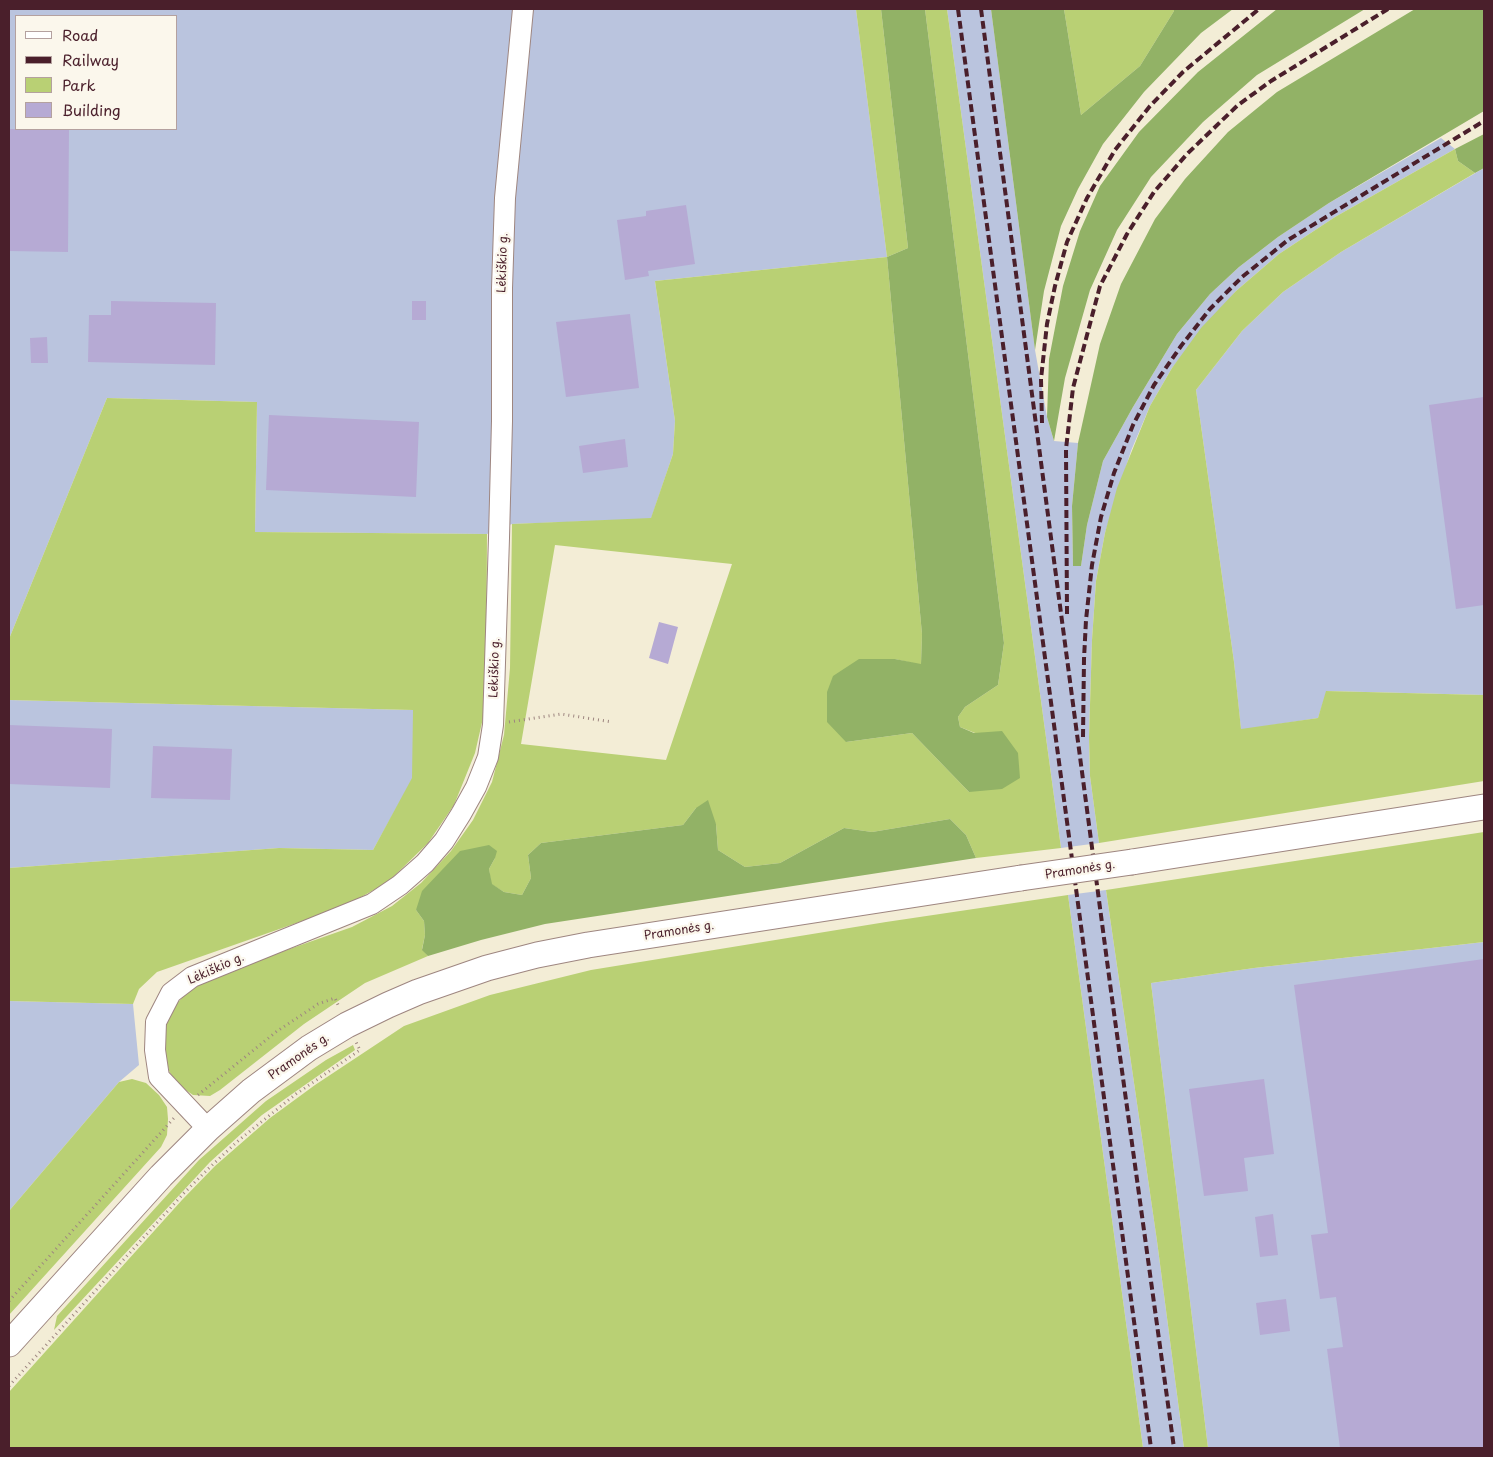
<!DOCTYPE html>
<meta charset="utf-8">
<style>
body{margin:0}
#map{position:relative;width:1493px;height:1457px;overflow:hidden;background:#f3edd6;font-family:"Playpen Sans",sans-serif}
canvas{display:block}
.frame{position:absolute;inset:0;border:10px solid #4a1f2b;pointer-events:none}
.legend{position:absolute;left:15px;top:15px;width:162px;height:115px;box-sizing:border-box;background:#fbf7ec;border:1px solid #b4a19f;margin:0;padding:6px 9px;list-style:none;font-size:15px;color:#4a1f2b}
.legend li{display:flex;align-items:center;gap:10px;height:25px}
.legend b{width:25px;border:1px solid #b4a19f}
</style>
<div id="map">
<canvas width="1493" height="1457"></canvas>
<div class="frame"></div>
<ul class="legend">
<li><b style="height:6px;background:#fff"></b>Road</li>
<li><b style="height:6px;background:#4a1f2b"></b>Railway</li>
<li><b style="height:14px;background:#b9d074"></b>Park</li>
<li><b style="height:14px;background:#b6aad4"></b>Building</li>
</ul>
</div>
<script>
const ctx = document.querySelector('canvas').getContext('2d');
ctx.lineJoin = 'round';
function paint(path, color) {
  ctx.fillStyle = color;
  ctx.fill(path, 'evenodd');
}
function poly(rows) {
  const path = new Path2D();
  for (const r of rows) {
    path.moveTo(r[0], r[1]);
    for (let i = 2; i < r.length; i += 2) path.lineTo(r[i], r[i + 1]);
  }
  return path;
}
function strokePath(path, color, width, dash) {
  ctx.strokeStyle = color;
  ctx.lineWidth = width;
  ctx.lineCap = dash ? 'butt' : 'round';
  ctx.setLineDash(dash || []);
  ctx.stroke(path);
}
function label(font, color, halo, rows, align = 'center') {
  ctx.font = font + ' "Playpen Sans",sans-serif';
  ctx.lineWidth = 4.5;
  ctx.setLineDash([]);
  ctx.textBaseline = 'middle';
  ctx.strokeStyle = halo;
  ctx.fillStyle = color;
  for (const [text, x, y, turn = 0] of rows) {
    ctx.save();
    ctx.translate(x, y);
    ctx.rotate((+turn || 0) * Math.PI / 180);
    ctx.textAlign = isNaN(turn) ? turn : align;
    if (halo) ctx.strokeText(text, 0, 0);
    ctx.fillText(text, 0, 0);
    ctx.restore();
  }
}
const industrial = poly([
 [9,9,856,9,887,257,655,281,675,421,673,454,651,519,512,524,487,534,255,532,257,402,107,398,9,639],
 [16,16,176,16,176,129,16,129],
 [947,9,991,9,1035,350,1047,417,1054,441,1078,443,1072,506,1073,566,1081,566,1087,525,1103,461,1133,407,1177,334,1210,294,1239,267,1278,237,1329,203,1441,138,1455,149,1335,217,1279,254,1236,291,1172,368,1150,406,1131,451,1105,533,1096,581,1092,640,1089,737,1090,776,1099,843,1061,848],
 [1484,168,1484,695,1327,691,1318,718,1241,730,1234,662,1196,390,1242,331,1283,292,1341,252],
 [9,700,413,710,413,778,373,850,279,848,9,868],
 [1106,890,1157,1241,1184,1448,1143,1448,1068,895],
 [1484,942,1484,1448,1208,1448,1151,983,1254,968],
 [9,1001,133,1004,139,1065,119,1082,9,1211]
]);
const green = poly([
 [856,9,881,9,908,248,887,257,922,634,921,665,895,659,846,742,912,733,969,792,975,733,960,727,958,717,965,707,998,685,1004,643,925,9,947,9,1061,848,976,858,966,835,950,819,872,832,844,828,780,863,745,867,718,850,716,824,696,808,683,825,541,843,528,855,531,878,522,895,504,892,491,884,489,869,495,858,416,910,424,921,425,935,422,949,428,956,365,983,304,1024,220,1090,210,1096,193,1095,177,1084,169,1071,164,1050,165,1027,174,1007,187,992,203,981,244,965,352,927,392,906,421,883,451,851,473,820,492,782,504,735,510,668,512,524,651,518,673,454,675,421,655,281,887,257],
 [555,545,732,564,666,760,521,744],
 [1064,9,1174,9,1174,11,1140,66,1081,115],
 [1455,149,1458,161,1475,173,1341,252,1283,292,1242,331,1196,390,1234,662,1241,729,1318,718,1326,691,1484,695,1484,781,1099,843,1090,776,1089,737,1092,640,1096,581,1105,533,1117,488,1150,406,1172,368,1201,328,1236,291,1279,254,1335,217],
 [107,398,257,402,255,532,487,534,486,705,475,753,454,805,428,843,388,882,345,906,157,972,139,989,133,1004,9,1001,9,868,279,848,373,850,412,778,413,710,9,700,9,639],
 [1484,832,1484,942,1254,968,1151,983,1208,1448,1184,1448,1157,1241,1106,890],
 [1068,895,1143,1448,9,1448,9,1392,182,1200,215,1166,270,1118,315,1085,404,1026,490,995,591,970,886,922],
 [353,1045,355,1050,262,1115,210,1162,54,1330,57,1316,199,1160,266,1101,326,1060],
 [132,1079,146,1083,159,1095,167,1107,168,1119,167,1135,161,1147,9,1315,9,1211,119,1082]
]);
const forest = poly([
 [881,9,925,9,1004,643,998,685,965,707,958,717,960,727,974,733,1002,731,1018,753,1020,778,1002,789,969,792,912,733,846,742,827,722,827,692,833,676,859,659,895,659,921,664,922,634,887,257,908,248],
 [991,9,1064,9,1081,115,1140,66,1174,11,1174,9,1233,9,1201,33,1144,92,1103,144,1078,189,1061,226,1044,291,1035,350],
 [1277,9,1365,9,1257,75,1203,122,1151,177,1117,230,1090,290,1065,378,1054,441,1047,417,1049,359,1063,286,1080,231,1100,186,1139,132,1198,72],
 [1415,9,1484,9,1484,111,1329,203,1278,237,1239,267,1210,294,1177,334,1133,407,1103,461,1087,525,1081,566,1073,566,1072,506,1078,443,1100,344,1121,284,1155,219,1185,179,1228,132,1277,92],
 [1484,134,1484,168,1475,173,1458,161,1455,149],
 [708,800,716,824,718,850,745,867,780,863,844,828,872,832,950,819,966,835,976,858,545,924,481,940,428,956,422,950,425,935,424,921,416,910,422,891,460,851,489,845,497,851,495,858,489,869,492,884,504,892,522,895,531,878,528,855,541,843,683,825,696,808]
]);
const building = poly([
 [9,129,69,129,68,252,9,251],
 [686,205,695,264,648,271,649,276,625,280,617,220,646,216,646,211],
 [111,301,216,303,215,365,88,362,89,315,111,315],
 [412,301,426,301,426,320,412,320],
 [630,314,639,388,566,397,556,322],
 [47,337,48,363,31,363,30,338],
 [1484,397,1484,605,1456,609,1429,405],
 [269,415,419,422,416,497,266,490],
 [625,439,628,467,583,473,579,446],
 [659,622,678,627,668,664,649,658],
 [9,725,112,729,110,788,9,784],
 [153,746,232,749,230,800,151,798],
 [1484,959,1484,1448,1340,1448,1327,1349,1343,1347,1336,1297,1320,1299,1311,1235,1328,1233,1294,985],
 [1264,1079,1274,1154,1244,1158,1248,1191,1204,1196,1189,1089],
 [1273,1214,1278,1255,1260,1257,1255,1217],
 [1286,1299,1290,1331,1260,1335,1256,1303]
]);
const path = poly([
 [509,722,561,714,612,722],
 [198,1095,276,1032,318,1004,335,998,339,1007],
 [9,1301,174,1118],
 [9,1386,184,1193,209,1168,239,1140,296,1094,360,1050,356,1042]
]);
const minor = poly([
 [208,1129,159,1077,155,1050,156,1022,171,993,192,977,372,904,400,885,425,863,444,841,461,814,476,787,488,757,493,725,499,538,502,421,502,288,505,198,523,9]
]);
const major = poly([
 [1132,862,1484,807],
 [9,1344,161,1176,208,1129,251,1091,309,1048,347,1025,388,1005,418,992,487,968,537,955,588,945,1021,878]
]);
const rail = poly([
 [958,9,1151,1448],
 [981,9,1111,991,1174,1448],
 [1042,423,1041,379,1047,324,1055,286,1067,242,1087,198,1115,150,1150,106,1183,72,1259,9],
 [1067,614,1066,449,1073,388,1100,286,1127,234,1154,192,1187,154,1238,105,1271,81,1388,9],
 [1083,737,1084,659,1086,620,1092,565,1101,517,1114,473,1133,425,1154,385,1181,346,1210,309,1242,277,1288,240,1484,121]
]);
const majorBridge = poly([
 [1021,878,1132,862]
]);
const streetNames = [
 ["Lėkiškio g.",503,263,-88],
 ["Lėkiškio g.",495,668,-88],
 ["Pramonės g.",1080,870,-9],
 ["Pramonės g.",679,931,-9],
 ["Lėkiškio g.",216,969,-24],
 ["Pramonės g.",299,1057,-35]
];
paint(industrial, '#bac4de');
paint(green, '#b9d074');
paint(forest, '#92b266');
paint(building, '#b6aad4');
strokePath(minor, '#9e8680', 22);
strokePath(major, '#9e8680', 27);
strokePath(path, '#9e8680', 3, [1, 4]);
strokePath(minor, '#fff', 20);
strokePath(major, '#fff', 25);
strokePath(rail, '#4a1f2b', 4, [8, 4]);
strokePath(majorBridge, '#9e8680', 27, []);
strokePath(majorBridge, '#fff', 25);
label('12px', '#4a1f2b', '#fbf7ec', streetNames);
</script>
